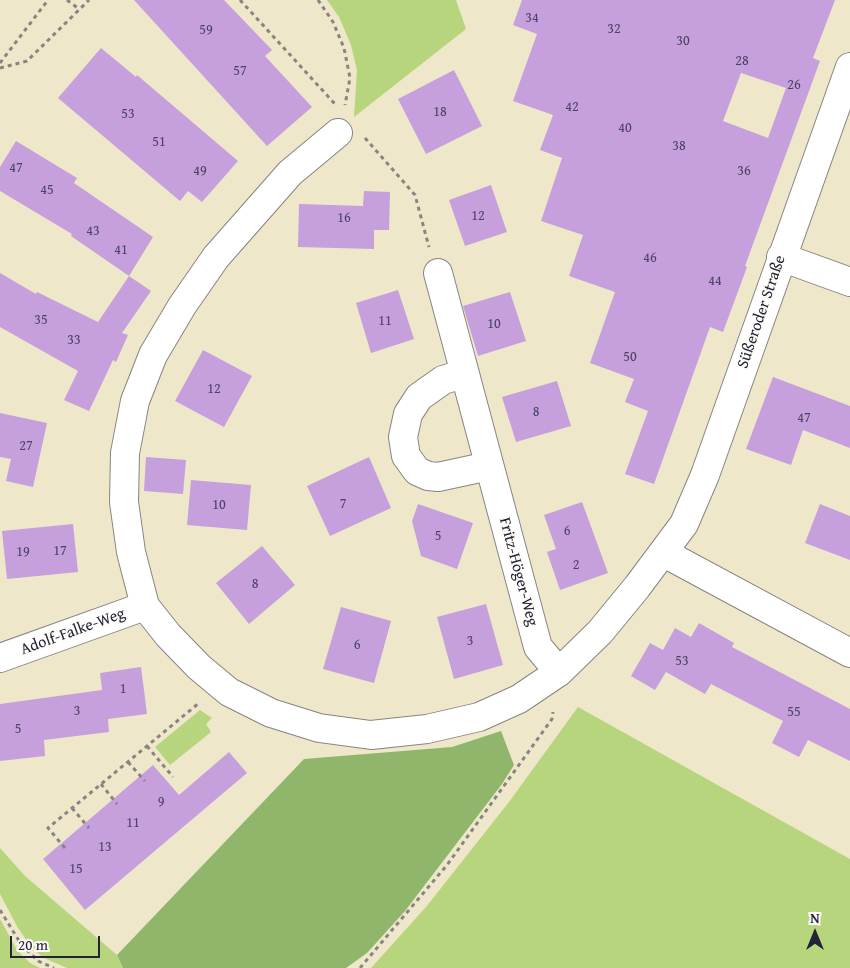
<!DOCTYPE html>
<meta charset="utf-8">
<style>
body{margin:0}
#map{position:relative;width:850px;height:968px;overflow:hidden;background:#eee7ca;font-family:"Gentium Book Plus",serif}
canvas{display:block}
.north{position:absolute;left:790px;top:908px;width:50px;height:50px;-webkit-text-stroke:4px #fdfcf7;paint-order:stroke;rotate:0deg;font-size:14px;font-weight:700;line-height:20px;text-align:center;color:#22223b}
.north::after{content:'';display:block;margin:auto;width:18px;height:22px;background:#22223b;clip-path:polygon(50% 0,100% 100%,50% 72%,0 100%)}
.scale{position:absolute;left:10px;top:936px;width:90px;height:22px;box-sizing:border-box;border:2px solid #22223b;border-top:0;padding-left:6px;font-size:15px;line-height:18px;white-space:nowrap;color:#22223b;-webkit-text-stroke:4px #fdfcf7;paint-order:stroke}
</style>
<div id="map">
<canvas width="850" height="968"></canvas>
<div class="north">N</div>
<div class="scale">20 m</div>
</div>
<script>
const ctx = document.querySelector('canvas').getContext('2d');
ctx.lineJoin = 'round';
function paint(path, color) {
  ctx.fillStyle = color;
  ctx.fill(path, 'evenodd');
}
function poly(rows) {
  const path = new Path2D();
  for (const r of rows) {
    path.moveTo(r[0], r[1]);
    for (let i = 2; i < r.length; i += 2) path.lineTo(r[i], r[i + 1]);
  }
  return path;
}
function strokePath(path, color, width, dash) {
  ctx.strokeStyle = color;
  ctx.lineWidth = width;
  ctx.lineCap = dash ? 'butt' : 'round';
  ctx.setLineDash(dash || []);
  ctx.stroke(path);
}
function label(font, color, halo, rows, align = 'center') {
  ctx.font = font + ' "Gentium Book Plus",serif';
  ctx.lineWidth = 4;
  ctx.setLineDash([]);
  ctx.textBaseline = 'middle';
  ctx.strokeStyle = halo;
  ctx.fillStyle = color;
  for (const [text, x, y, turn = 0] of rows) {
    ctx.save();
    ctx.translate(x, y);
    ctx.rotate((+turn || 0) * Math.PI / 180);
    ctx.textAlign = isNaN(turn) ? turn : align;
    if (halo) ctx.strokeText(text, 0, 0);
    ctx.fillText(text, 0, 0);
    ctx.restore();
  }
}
const green = poly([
 [327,0,456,0,466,29,354,117,357,70,351,45,339,17],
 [578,707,850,859,850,968,371,968,426,907,509,802],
 [200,710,212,718,206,724,211,732,170,765,155,747],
 [0,848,25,876,117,955,123,968,67,968,44,958,32,948,18,928,0,894],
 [0,919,17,950,30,963,40,968,0,968]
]);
const forest = poly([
 [501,731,514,765,502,784,405,911,367,953,346,968,123,968,117,955,304,759,452,747]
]);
const building = poly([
 [134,0,224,0,272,50,265,56,312,107,267,146],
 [522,0,835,0,813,58,820,61,745,266,747,267,723,332,710,327,654,484,625,474,648,411,625,402,634,379,590,363,615,292,569,276,583,235,541,221,562,158,540,150,553,115,513,101,537,34,513,25],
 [741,73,786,88,768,138,723,121],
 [101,48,136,77,137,75,238,161,202,202,188,191,180,201,58,98],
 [454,70,482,126,426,154,398,99],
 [16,141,77,178,74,183,153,237,129,276,71,236,72,234,0,191,0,167],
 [491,185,507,232,465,246,449,200],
 [364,191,390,192,389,230,374,230,374,249,298,247,299,204,363,206],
 [0,273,36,294,37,292,98,322,129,276,151,291,122,333,128,335,116,362,113,360,89,411,64,400,78,371,0,327],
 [398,290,414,339,371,353,356,303],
 [510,292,526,341,478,356,463,306],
 [203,350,252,376,224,427,175,401],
 [773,377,850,406,850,448,803,430,791,465,746,449],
 [557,381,571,426,516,442,502,397],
 [0,413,47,423,33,487,6,481,11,459,0,457],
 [146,457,186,460,183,494,144,491],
 [369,457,391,508,330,536,307,486],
 [191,480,251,485,247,530,187,525],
 [582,502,608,573,560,590,547,552,556,549,544,515],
 [418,504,473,523,457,569,421,556,412,521],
 [820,504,850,516,850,560,805,543],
 [73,524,78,572,7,579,2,531],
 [262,546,295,585,249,624,216,583],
 [486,604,503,665,454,679,437,617],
 [341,607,391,621,374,683,323,669],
 [699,623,734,643,732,647,850,709,850,761,808,740,799,757,772,743,783,721,711,684,705,694,666,672,655,690,631,676,650,643,663,650,675,628,691,637],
 [141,667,147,714,108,719,109,732,44,740,45,756,0,761,0,704,102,690,100,673],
 [229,752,247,773,85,910,43,859,153,765,179,795]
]);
const path = poly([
 [67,0,79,9],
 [240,0,335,104],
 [318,0,333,22,344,48,350,78,345,105],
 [0,63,48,0],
 [0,68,27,61,89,0],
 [365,138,415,195,429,247],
 [147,746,173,777],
 [128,762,145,781],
 [101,784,117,804],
 [72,808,89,828],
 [65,848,48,828,199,703],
 [0,910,21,944,38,961,54,968],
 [360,968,447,865,552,719,553,712]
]);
const minor = poly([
 [338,133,290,173,216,257,182,306,153,355,135,401,125,453,124,502,131,552,145,606,168,635,199,667,229,692,271,713,319,728,371,735,427,729,479,717,519,699,559,672,600,632,637,587,684,524,705,475,850,67],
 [781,257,850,282],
 [438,273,538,647,559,672],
 [463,374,443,380,419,397,408,414,403,437,406,456,417,471,428,476,438,477,489,466],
 [664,553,850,653],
 [0,658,145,606]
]);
const numberNames = [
 ["34",532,18],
 ["32",614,29],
 ["59",206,30],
 ["30",683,41],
 ["28",742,61],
 ["57",240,71],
 ["26",794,85],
 ["42",572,107],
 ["18",440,112],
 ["53",128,114],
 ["40",625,128],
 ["51",159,142],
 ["38",679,146],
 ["47",16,168],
 ["49",200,171],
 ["36",744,171],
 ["45",47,190],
 ["12",478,216],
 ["16",344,218],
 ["43",93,231],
 ["41",121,250],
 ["46",650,258],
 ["44",715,281],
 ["35",41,320],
 ["11",385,321],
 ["10",494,324],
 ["33",74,340],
 ["50",630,357],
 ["12",214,389],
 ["8",536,412],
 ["47",804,418],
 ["27",26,446],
 ["7",343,504],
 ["10",219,505],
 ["6",567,531],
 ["5",438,536],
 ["17",60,551],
 ["19",23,552],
 ["2",576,565],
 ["8",255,584],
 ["3",470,641],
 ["6",357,645],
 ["53",682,661],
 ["1",123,689],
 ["3",77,711],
 ["55",794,712],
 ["5",18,729],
 ["9",161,802],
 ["11",133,823],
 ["13",105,847],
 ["15",76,869]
];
const streetNames = [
 ["Süßeroder Straße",762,312,-71],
 ["Fritz-Höger-Weg",518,572,75],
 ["Adolf-Falke-Weg",73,632,-20]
];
paint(green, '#b6d57c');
paint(forest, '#90b66c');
paint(building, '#c5a0dc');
strokePath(minor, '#888482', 30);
strokePath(path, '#888482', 3, [4, 4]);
strokePath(minor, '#fff', 28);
label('14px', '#4b4263', null, numberNames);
label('16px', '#22223b', '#fdfcf7', streetNames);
</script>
